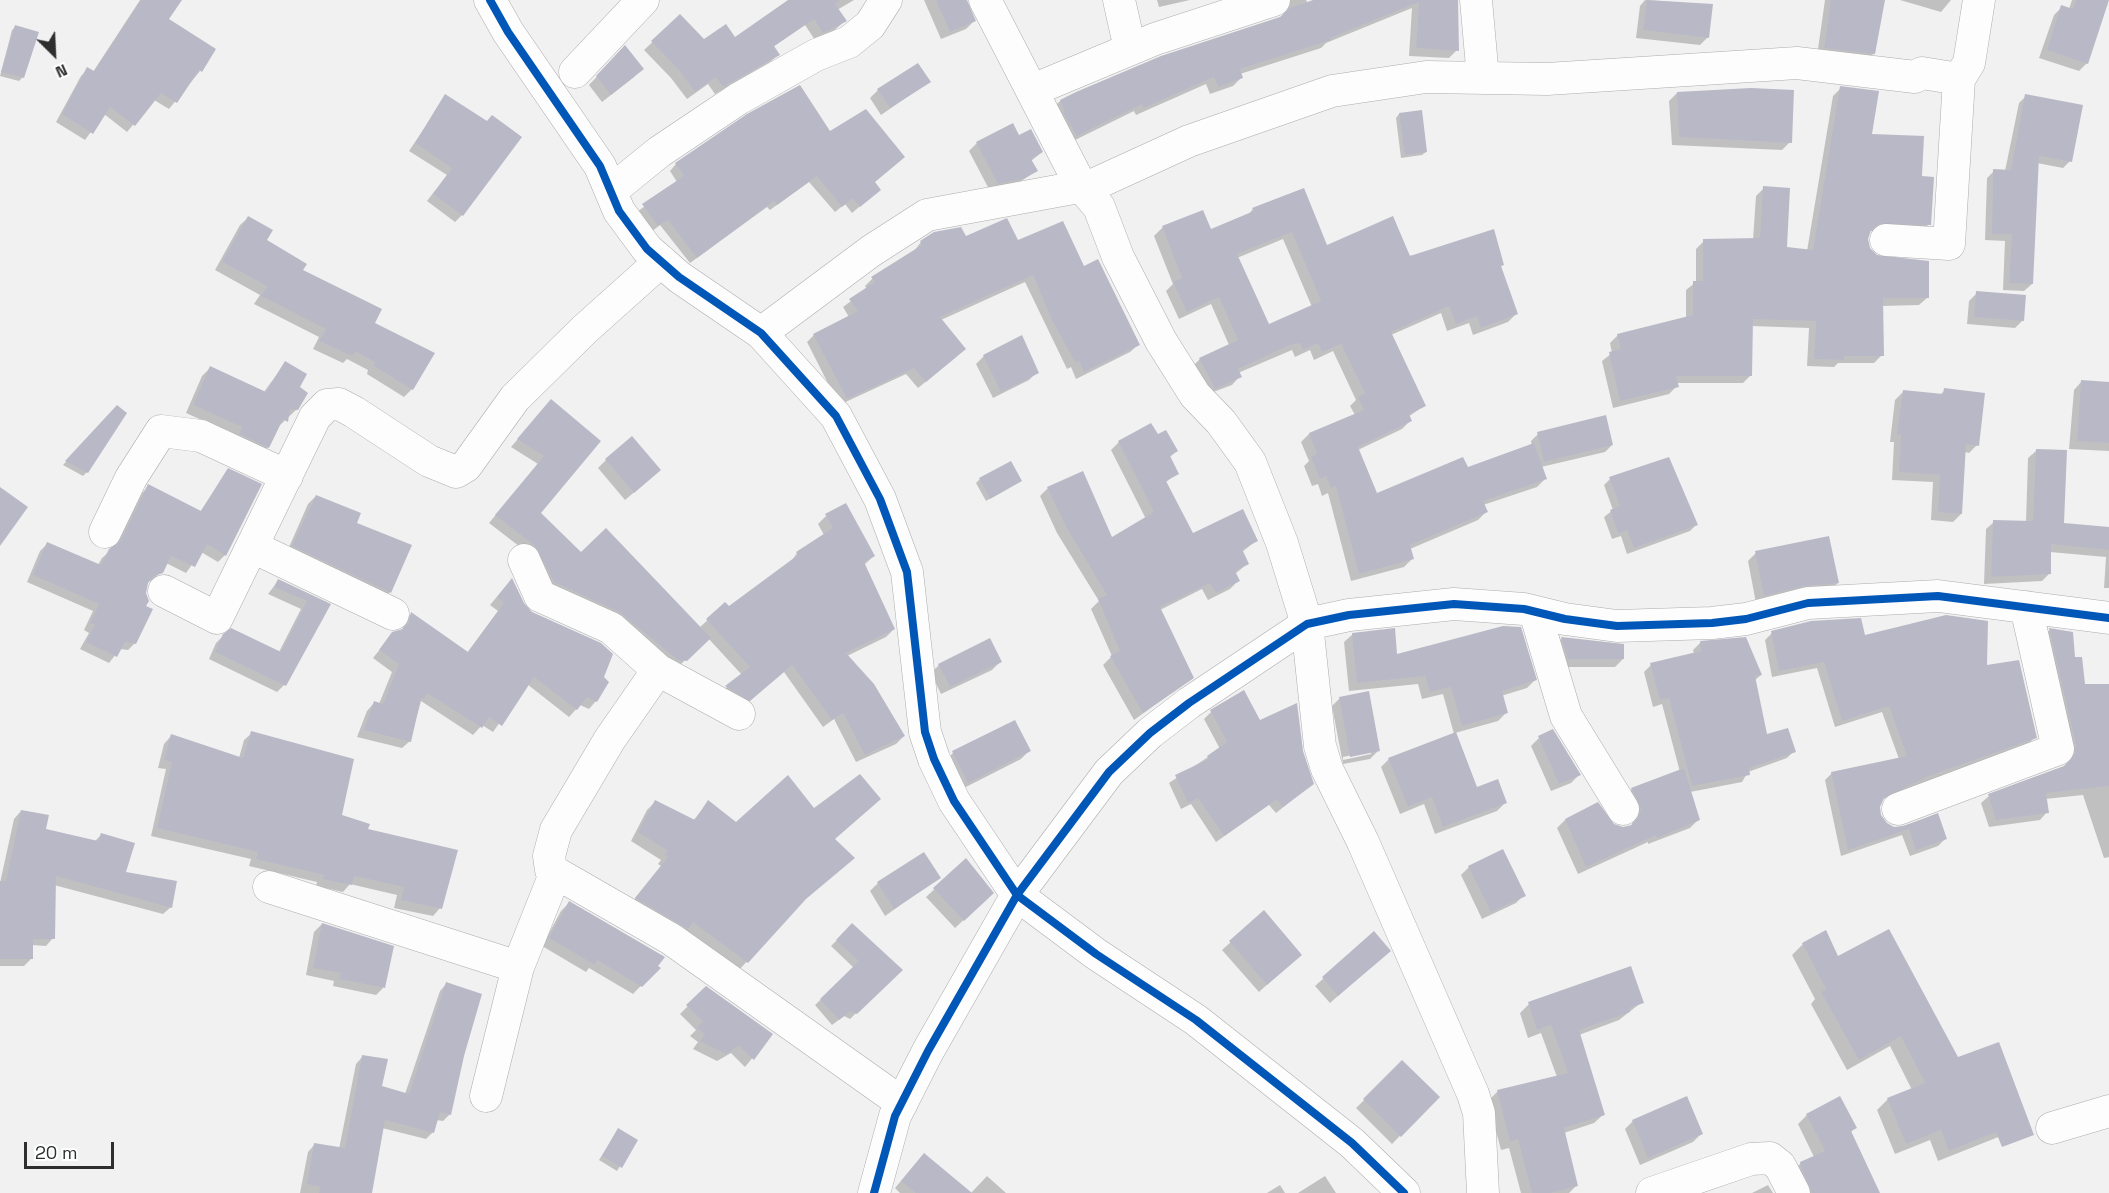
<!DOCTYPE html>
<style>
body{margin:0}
#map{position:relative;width:2109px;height:1193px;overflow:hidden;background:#f1f1f1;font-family:"Space Grotesk",sans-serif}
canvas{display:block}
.north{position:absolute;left:24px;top:24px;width:60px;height:60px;-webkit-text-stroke:4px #feffff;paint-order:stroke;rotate:156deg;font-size:16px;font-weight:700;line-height:24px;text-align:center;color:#2e2e2e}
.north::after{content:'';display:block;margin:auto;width:21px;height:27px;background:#2e2e2e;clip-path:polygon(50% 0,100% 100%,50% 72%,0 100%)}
.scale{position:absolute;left:24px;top:1142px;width:90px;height:27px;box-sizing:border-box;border:3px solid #2e2e2e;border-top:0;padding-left:8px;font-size:18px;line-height:21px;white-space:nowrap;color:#2e2e2e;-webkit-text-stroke:4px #feffff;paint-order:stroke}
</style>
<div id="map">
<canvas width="2109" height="1193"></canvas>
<div class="north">N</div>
<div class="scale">20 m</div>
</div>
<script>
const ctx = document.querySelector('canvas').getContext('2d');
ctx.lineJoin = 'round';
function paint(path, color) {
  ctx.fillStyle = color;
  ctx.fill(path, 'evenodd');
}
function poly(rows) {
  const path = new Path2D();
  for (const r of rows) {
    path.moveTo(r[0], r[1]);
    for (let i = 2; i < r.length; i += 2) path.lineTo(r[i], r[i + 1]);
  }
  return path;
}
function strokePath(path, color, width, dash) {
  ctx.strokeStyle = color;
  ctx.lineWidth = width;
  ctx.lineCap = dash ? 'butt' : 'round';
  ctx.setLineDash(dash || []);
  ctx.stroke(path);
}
const shadow = poly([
 [140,0,164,0,167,20,200,71,169,109,154,100,127,132,104,114,85,140,56,122,81,76,88,69,93,72],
 [791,0,854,0,837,10,845,21,830,34,815,40,805,25,773,47,778,55,770,62,715,94,708,84,687,99,671,78,644,50,680,16,704,41,734,39],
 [924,0,966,0,974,21,966,29,941,39],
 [1157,0,1190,0,1159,7],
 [1282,0,1306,0,1310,8,1329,0,1457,0,1457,50,1449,58,1409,56,1412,8,1326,43,1321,48,1240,74,1241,78,1233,86,1210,94,1206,84,1136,115,1134,111,1069,143,1052,109,1060,101,1162,57,1282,17,1284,12],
 [1645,0,1712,5,1708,37,1700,45,1636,38,1640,6],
 [1825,0,1884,0,1874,53,1866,62,1817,56],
 [1900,0,1951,0,1941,12],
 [2072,0,2108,0,2087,63,2079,71,2039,58,2054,15,2062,7,2069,9],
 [15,27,22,78,19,81,0,76,12,30],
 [625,47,634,77,602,102,589,85],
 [929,82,881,115,870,98,878,90],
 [1841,88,1870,135,1921,178,1929,224,1921,232,1869,231,1867,239,1868,248,1927,298,1919,305,1882,306,1882,355,1874,363,1838,363,1834,367,1807,366,1809,328,1751,326,1751,375,1743,383,1676,383,1677,386,1669,394,1613,408,1602,361,1612,353,1610,343,1618,335,1686,318,1686,290,1696,282,1696,249,1704,241,1753,240,1756,196,1764,188,1785,248,1807,251,1833,96],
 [1677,93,1790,142,1782,150,1672,145,1669,101],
 [446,96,462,215,455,222,427,201,447,175,409,151],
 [2026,96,2070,161,2063,168,2037,163,2032,284,2024,291,2003,290,2005,241,1985,240,1987,178,1994,171,2005,171,2019,103],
 [1399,114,1426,152,1422,155,1401,158,1396,118],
 [829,133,873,183,872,196,852,213,845,204,835,212,809,182,770,210,767,207,690,263,660,225,651,232,637,212,677,182,670,171,676,164],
 [1019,137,1042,152,1031,161,1036,171,1014,186,990,191,969,151,977,143],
 [1253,209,1327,247,1502,265,1500,268,1516,314,1508,322,1473,335,1469,323,1447,331,1441,313,1391,335,1424,406,1408,417,1410,421,1402,429,1358,450,1377,495,1467,469,1532,446,1531,441,1538,434,1612,445,1605,452,1541,467,1545,479,1537,487,1483,505,1486,512,1478,520,1410,549,1412,559,1404,567,1351,581,1328,493,1322,496,1318,484,1312,486,1304,466,1309,461,1301,442,1309,434,1355,415,1350,406,1356,400,1333,351,1314,360,1310,350,1295,357,1292,350,1238,373,1240,376,1232,385,1205,395,1192,367,1200,359,1229,345,1211,304,1179,319,1166,291,1173,284,1154,236,1162,228,1203,212,1210,231,1247,216],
 [1283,239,1312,307,1268,326,1237,258],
 [248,218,265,241,372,323,412,389,404,397,367,374,368,370,347,359,343,363,313,349,319,337,254,304,260,295,215,270,240,225],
 [965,238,1017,242,1083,268,1138,345,1130,352,1076,379,1071,367,1067,369,1025,282,941,320,956,357,918,388,906,374,839,405,807,342,814,335,849,317,843,307,867,289,865,286,872,279,914,251,921,242],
 [1977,293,2023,320,2015,328,1967,324,1969,301],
 [984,356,1037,372,1029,380,993,398,976,364],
 [285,363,297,388,297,409,277,428,268,447,260,455,235,435,186,413,202,376,210,368,264,392],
 [2082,381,2109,383,2109,451,2069,449,2074,390],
 [1945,390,1977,445,1969,453,1965,452,1961,514,1953,522,1931,520,1933,482,1892,480,1894,442,1890,442,1895,400,1903,392,1939,396],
 [551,401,539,514,581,554,699,628,725,604,729,608,790,563,797,553,824,535,818,524,826,516,874,556,864,565,894,629,886,637,847,656,904,736,896,744,856,762,834,719,823,727,784,672,741,708,718,694,742,675,708,638,678,667,547,589,528,553,489,523,538,464,511,447],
 [117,407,125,413,87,472,83,476,63,465],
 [1157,436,1176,451,1169,458,1177,473,1165,483,1193,535,1256,541,1242,552,1247,564,1235,574,1238,581,1230,589,1208,600,1202,589,1160,610,1192,678,1134,720,1103,665,1112,656,1091,609,1099,601,1057,533,1040,496,1048,488,1111,539,1146,519,1111,450,1119,442],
 [2036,451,2063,524,2109,529,2109,588,2104,588,2106,557,2050,552,2050,573,2042,581,1984,584,1986,529,1994,522,2026,522,2028,458],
 [606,460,651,478,625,500,598,468],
 [228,470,260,485,225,555,218,562,201,552,186,573,166,563,154,580,146,582,135,643,128,650,120,649,109,663,80,649,89,633,84,630,93,611,27,582,40,551,47,544,98,565,102,558,116,546,142,493,149,486,200,512],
 [980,479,1020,481,986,501,976,483],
 [1610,479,1696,525,1690,531,1627,554,1621,536,1612,539,1604,517,1613,510,1604,485],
 [316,496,355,524,390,592,382,600,286,554,308,504],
 [1756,553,1838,583,1830,591,1756,603,1748,561],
 [278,581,329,605,284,685,277,692,209,659,216,643,224,635,279,652,301,609,268,594],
 [505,587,522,604,596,701,589,709,580,705,569,717,527,684,493,732,482,725,473,735,421,701,410,741,402,748,357,737,367,711,374,703,379,704,392,672,373,658,393,633,402,631,404,621,411,614,467,653,498,611,490,605],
 [2050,630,2074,659,2083,687,2109,685,2109,857,2104,858,2083,795,2045,799,2047,812,2040,820,1989,827,1981,803,1989,796,2064,768,2068,763,2069,753,2042,637],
 [1772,633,1864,637,1985,666,2035,737,2028,744,1883,799,1879,805,1880,815,1885,824,1896,828,1937,815,1945,839,1938,846,1910,856,1902,835,1841,856,1825,780,1832,773,1899,759,1882,712,1835,727,1817,668,1772,677,1765,640],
 [1353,634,1396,656,1535,680,1527,688,1501,696,1506,713,1498,721,1455,733,1477,789,1505,803,1497,811,1435,834,1424,804,1400,814,1381,767,1389,759,1454,734,1443,694,1422,699,1418,684,1349,691,1344,642],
 [1562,638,1623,659,1615,667,1560,667,1554,646],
 [1700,643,1761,675,1755,680,1766,736,1794,751,1787,758,1748,772,1742,782,1690,792,1698,820,1690,828,1648,844,1648,842,1578,874,1557,828,1565,820,1623,828,1631,826,1634,818,1624,797,1632,789,1680,772,1662,704,1653,707,1644,672,1651,665,1694,654,1693,650],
 [1000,662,992,670,941,694,931,673,939,665],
 [1340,698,1378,751,1370,759,1343,764,1332,706],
 [1371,751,1371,754,1343,760,1343,757],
 [1211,712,1259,722,1305,790,1276,813,1269,805,1216,842,1191,804,1181,809,1169,783,1220,749,1204,719],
 [1553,731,1579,775,1571,783,1551,791,1531,746,1539,738],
 [252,733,340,816,366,831,440,908,433,916,394,908,397,895,350,884,343,892,316,886,317,882,249,866,251,859,151,836,166,769,158,768,164,744,171,736,239,758,244,740],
 [1029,751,1021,759,960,790,945,761,953,753],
 [655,802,693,821,708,802,737,824,800,904,739,970,629,906,661,866,658,864,661,860,631,841,647,810],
 [21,811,44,830,94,842,101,835,125,873,171,907,163,914,54,885,53,938,46,946,32,945,32,958,24,966,0,966,0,883,14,819],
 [966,860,984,901,955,928,926,897],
 [1469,867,1524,895,1516,903,1482,919,1461,875],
 [939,878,885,916,870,891,878,883],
 [569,903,658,968,633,994,589,968,586,972,542,946,561,911],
 [1263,913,1292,962,1259,992,1222,950],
 [322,924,383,988,376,995,333,986,334,981,306,975,314,932],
 [852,925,901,970,850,1019,844,1016,832,1025,815,1005,854,968,831,946],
 [1374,933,1381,958,1330,1003,1315,986],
 [1803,944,1838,958,1957,1059,2016,1130,1938,1161,1930,1140,1895,1154,1877,1110,1888,1099,1912,1090,1890,1046,1847,1070,1811,1004,1815,999,1792,955],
 [447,983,462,1056,450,1114,443,1121,436,1120,433,1132,426,1139,382,1128,370,1193,300,1193,308,1152,315,1144,339,1149,356,1064,363,1056,380,1087,405,1094,440,991],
 [706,988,771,1035,745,1067,731,1053,717,1061,693,1049,698,1042,690,1036,696,1030,680,1014],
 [1642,1002,1619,1020,1579,1035,1604,1114,1594,1123,1564,1133,1577,1185,1569,1193,1521,1193,1509,1148,1501,1150,1488,1101,1497,1092,1557,1077,1541,1033,1528,1038,1520,1013,1529,1004],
 [1402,1063,1438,1097,1392,1144,1356,1108],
 [1807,1115,1855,1128,1850,1133,1878,1193,1800,1193,1792,1172,1801,1163,1814,1157,1798,1124],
 [1633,1121,1701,1134,1693,1142,1640,1165,1625,1129],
 [615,1134,636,1141,617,1171,599,1160],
 [917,1162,970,1193,900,1193,895,1188],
 [987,1176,1006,1193,971,1193],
 [1325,1176,1336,1193,1298,1193],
 [1280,1185,1285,1193,1267,1193],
 [1768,1185,1773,1193,1752,1193]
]);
const building = poly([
 [141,0,182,0,169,19,216,49,202,72,199,70,177,103,161,93,135,126,110,107,93,134,62,114,87,67,94,71],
 [788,0,840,0,835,4,847,21,823,33,814,19,774,46,780,55,723,87,716,77,695,92,679,70,651,41,680,14,704,39,726,24,735,37],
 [936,0,967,0,976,21,950,32],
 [1313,0,1458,0,1459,51,1416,48,1419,2,1330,38,1331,40,1240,69,1243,78,1218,87,1214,77,1144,108,1142,104,1077,136,1063,113,1065,112,1060,100,1076,92,1161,56,1280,17,1290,8],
 [1647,0,1713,4,1709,38,1643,30],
 [1831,0,1885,0,1875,54,1824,48],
 [2076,0,2109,0,2088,64,2047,50,2061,5,2073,9],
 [15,25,39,32,24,78,1,72],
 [625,45,644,69,611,95,596,76],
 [918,63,931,82,890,108,877,89],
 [800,85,830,131,866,109,905,157,875,182,881,190,860,207,853,198,842,207,817,176,777,205,774,201,697,258,668,220,658,226,642,204,684,176,675,163,747,114],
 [1840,86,1879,91,1872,134,1924,136,1922,176,1934,177,1931,225,1879,224,1871,230,1868,239,1870,248,1877,255,1929,261,1929,298,1883,298,1884,356,1844,356,1844,360,1814,359,1816,321,1753,319,1752,376,1676,376,1679,387,1620,401,1609,352,1621,349,1617,334,1693,315,1693,281,1703,281,1703,239,1760,238,1763,186,1790,188,1787,247,1813,250],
 [1751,88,1794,90,1792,143,1679,137,1677,92],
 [445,94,487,121,492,115,522,137,463,216,433,194,452,168,415,143],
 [2025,94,2083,105,2072,162,2039,156,2033,284,2009,283,2012,234,1992,234,1993,169,2011,170],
 [1422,110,1427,152,1405,155,1399,113],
 [1013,123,1019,135,1031,129,1043,152,1031,159,1038,171,1023,179,998,184,976,142],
 [1304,188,1327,245,1393,216,1410,256,1494,229,1504,265,1501,266,1518,314,1481,328,1477,316,1456,324,1449,306,1391,332,1426,406,1409,414,1412,421,1358,447,1377,493,1463,457,1468,467,1534,443,1547,479,1483,501,1488,512,1410,545,1414,559,1359,574,1336,486,1331,488,1326,476,1320,479,1311,457,1317,454,1309,433,1364,410,1358,397,1365,393,1341,344,1322,352,1318,343,1303,350,1300,343,1290,345,1238,369,1242,377,1215,389,1199,358,1238,340,1219,297,1187,312,1173,282,1182,278,1162,226,1203,210,1211,229,1254,211,1252,208],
 [1292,232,1321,301,1269,324,1237,254],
 [248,216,273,230,267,240,307,264,303,270,382,309,375,323,435,353,413,390,374,366,375,362,355,351,352,356,319,341,326,329,261,296,267,286,222,262],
 [1007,218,1018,240,1063,221,1084,266,1098,259,1140,345,1084,372,1079,361,1075,362,1052,320,1033,275,940,317,966,349,926,382,914,368,847,399,813,334,858,311,849,299,875,282,871,277,922,245,920,241,934,232,961,227,966,236],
 [1976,291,2026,295,2024,321,1974,317],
 [1022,335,1039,373,1001,392,983,355],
 [285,361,307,374,300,387,308,393,298,410,290,409,288,422,283,419,269,448,239,434,242,427,193,405,210,366,266,392],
 [2081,380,2109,382,2109,443,2077,441],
 [1944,388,1985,393,1979,446,1966,444,1962,514,1938,512,1940,475,1899,472,1901,435,1897,434,1903,390,1943,394],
 [551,399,601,441,541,513,581,552,606,528,711,638,687,661,678,660,619,612,554,582,535,546,495,515,544,456,517,439],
 [117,405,127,413,88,473,65,461],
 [1606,415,1613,445,1544,462,1537,432],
 [1151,423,1158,434,1166,430,1178,451,1170,456,1179,474,1166,481,1193,533,1243,509,1258,541,1242,549,1249,564,1235,571,1240,581,1216,593,1210,583,1160,607,1194,678,1143,713,1110,656,1120,651,1098,599,1107,595,1065,525,1047,487,1083,471,1112,537,1154,512,1118,441],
 [632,436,661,470,634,493,605,459],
 [2036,449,2067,450,2064,523,2109,527,2109,550,2051,544,2051,574,1991,577,1993,520,2033,521],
 [1669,457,1698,525,1634,548,1627,530,1618,533,1610,510,1620,506,1609,477],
 [1011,461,1022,481,990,499,979,478],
 [228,468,262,484,226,556,207,544,195,567,171,556,163,573,154,576,148,583,146,593,149,601,146,606,153,609,136,644,125,642,117,657,86,642,95,625,90,623,99,604,33,575,47,542,101,565,109,549,121,540,148,484,201,511],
 [0,487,28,507,0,546],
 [316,495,361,513,357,523,412,545,391,593,292,546],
 [846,503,875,556,864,562,895,629,846,653,874,684,905,736,865,755,843,713,832,720,792,665,750,701,725,686,750,667,706,619,725,602,729,606,798,555,796,552,833,528,825,514],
 [1829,536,1839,583,1804,586,1764,596,1755,551],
 [512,578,524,603,532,612,601,643,613,654,604,677,609,682,597,702,587,697,577,710,534,677,502,726,489,717,482,728,427,693,424,699,421,698,411,742,364,730,374,701,383,704,399,664,379,650,392,632,403,629,409,622,411,612,468,652,504,603,497,597],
 [278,579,331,604,286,686,215,652,223,634,231,628,281,652,307,601,274,587],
 [1946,615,1988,621,1987,665,2019,660,2037,738,1926,777,1884,798,1880,807,1881,815,1887,823,1894,827,1904,826,1938,813,1947,839,1916,850,1909,829,1848,850,1831,772,1907,756,1889,706,1842,721,1824,662,1779,671,1771,631,1811,621,1861,618,1865,635],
 [1503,626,1521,627,1537,680,1502,691,1508,713,1462,726,1451,687,1430,692,1425,676,1357,683,1352,633,1395,628,1397,654],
 [2049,628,2073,632,2075,657,2082,657,2085,684,2109,684,2109,786,2046,793,2049,813,1996,820,1988,794,2064,766,2075,754,2076,745],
 [1561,637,1624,644,1624,659,1568,659],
 [1746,637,1762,675,1755,676,1767,734,1788,728,1796,752,1749,768,1750,775,1692,786,1669,698,1660,700,1650,663,1701,651,1700,641],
 [990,638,1002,662,950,687,938,664],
 [1244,690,1260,720,1297,703,1303,751,1314,784,1283,807,1277,799,1224,836,1198,798,1188,803,1175,775,1209,759,1207,756,1227,742,1210,710],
 [1369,691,1380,751,1350,757,1339,697],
 [1015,720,1031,751,968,783,952,751],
 [1553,729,1581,775,1559,784,1538,736],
 [251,731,354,759,342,815,370,824,368,829,458,850,442,909,401,900,404,887,354,876,352,885,322,879,324,875,256,859,258,852,157,828,172,762,164,760,171,734,243,758],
 [1456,732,1477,787,1498,779,1507,803,1443,827,1432,797,1408,807,1388,758],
 [1684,768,1700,820,1657,838,1656,835,1586,867,1565,819,1598,802,1614,824,1623,827,1632,825,1638,818,1641,809,1631,788],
 [860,774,881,799,835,839,855,858,806,899,748,963,693,922,688,929,635,898,668,857,665,855,668,851,638,832,655,800,695,820,708,800,736,822,788,775,814,808],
 [21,810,49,815,46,829,98,841,101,833,135,843,126,872,177,881,172,908,56,876,55,939,33,939,33,959,0,959,0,881,6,881],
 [1503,849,1526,896,1491,912,1468,866],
 [924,852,941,878,894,909,877,882],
 [966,858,994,893,964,921,933,888],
 [569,901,665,957,658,966,661,968,642,987,597,960,595,965,549,938],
 [1264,910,1302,955,1267,985,1229,941],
 [322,923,394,946,385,988,339,979,341,973,313,968],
 [852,923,903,970,857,1014,851,1011,839,1020,820,999,859,961,836,940],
 [1889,929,1958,1057,1999,1042,2034,1135,2002,1147,1996,1132,1949,1151,1941,1130,1906,1144,1887,1098,1925,1083,1901,1036,1859,1060,1821,992,1826,989,1802,943,1826,930,1838,956],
 [1374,931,1391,951,1338,996,1322,977],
 [1631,966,1644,1003,1629,1008,1630,1012,1579,1030,1605,1115,1564,1128,1578,1186,1550,1193,1532,1193,1518,1139,1510,1142,1497,1090,1568,1073,1551,1025,1537,1030,1528,1002],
 [446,982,482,994,464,1056,451,1115,440,1112,434,1133,385,1120,372,1193,319,1193,320,1187,307,1184,314,1143,345,1148,362,1055,388,1059,382,1086,409,1094],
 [706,986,773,1034,754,1060,739,1046,726,1054,700,1041,705,1034,697,1028,703,1021,686,1005],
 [1402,1060,1440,1097,1401,1137,1363,1099],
 [1687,1096,1703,1134,1648,1158,1632,1120],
 [1840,1096,1857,1128,1851,1131,1880,1193,1812,1193,1801,1167,1800,1162,1825,1151,1806,1114],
 [618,1128,638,1140,622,1168,602,1156],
 [924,1153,972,1193,916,1193,901,1181]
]);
const minor = poly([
 [490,0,508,32,600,166,619,211,647,249,679,277,761,333,836,416,880,499,907,572,925,732,934,759,954,801,1017,895,1096,954,1196,1020,1352,1143,1404,1193],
 [985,0,1081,186,1099,207,1118,257,1161,341,1195,395,1221,422,1250,462,1282,543,1307,624,1320,746,1327,769,1363,842,1473,1094,1479,1113,1483,1193],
 [1119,0,1130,49],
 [1476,0,1483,78],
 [575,72,643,0],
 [1033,90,1155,39,1274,0],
 [611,191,659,152,738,99,816,55,849,42,870,25,886,0],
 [1886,240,1949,244,1959,79],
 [761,333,871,251,927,215,1095,184,1189,141,1332,91,1426,77,1547,79,1797,63,1915,77,1922,73,1959,79,1969,63,1979,0],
 [105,532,131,478,161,431,201,436,287,476],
 [253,547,393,614],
 [524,560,540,596,611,628,658,670,739,714],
 [164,591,217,618,315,417,327,405,339,404,354,412,429,461,456,472,466,466,515,398,584,330,661,261],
 [1535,612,1566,716,1623,809],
 [658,670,610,739,556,830,549,856,551,870,671,939,902,1103],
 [1898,809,2058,749,2026,607],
 [269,887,518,967,555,874],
 [486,1096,518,967],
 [2052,1128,2109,1111],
 [874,1193,895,1116,928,1051,1017,895,1109,772,1150,733,1189,703,1307,624,1349,615,1454,604,1524,609,1565,619,1617,626,1712,623,1746,619,1808,603,1938,596,2109,618],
 [1652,1193,1751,1159,1770,1158,1780,1166,1794,1193]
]);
const cycleway = poly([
 [490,0,508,32,600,166,619,211,647,249,679,277,761,333,836,416,880,499,907,572,925,732,934,759,954,801,1017,895,1096,954,1196,1020,1352,1143,1404,1193],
 [874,1193,895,1116,928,1051,1017,895,1109,772,1150,733,1189,703,1307,624,1349,615,1454,604,1524,609,1565,619,1617,626,1712,623,1746,619,1808,603,1938,596,2109,618]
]);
paint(shadow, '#0003');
paint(building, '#b9b8c6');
strokePath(minor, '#acacac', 33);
strokePath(minor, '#fdfdfd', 32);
strokePath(cycleway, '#0057b8', 8);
</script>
